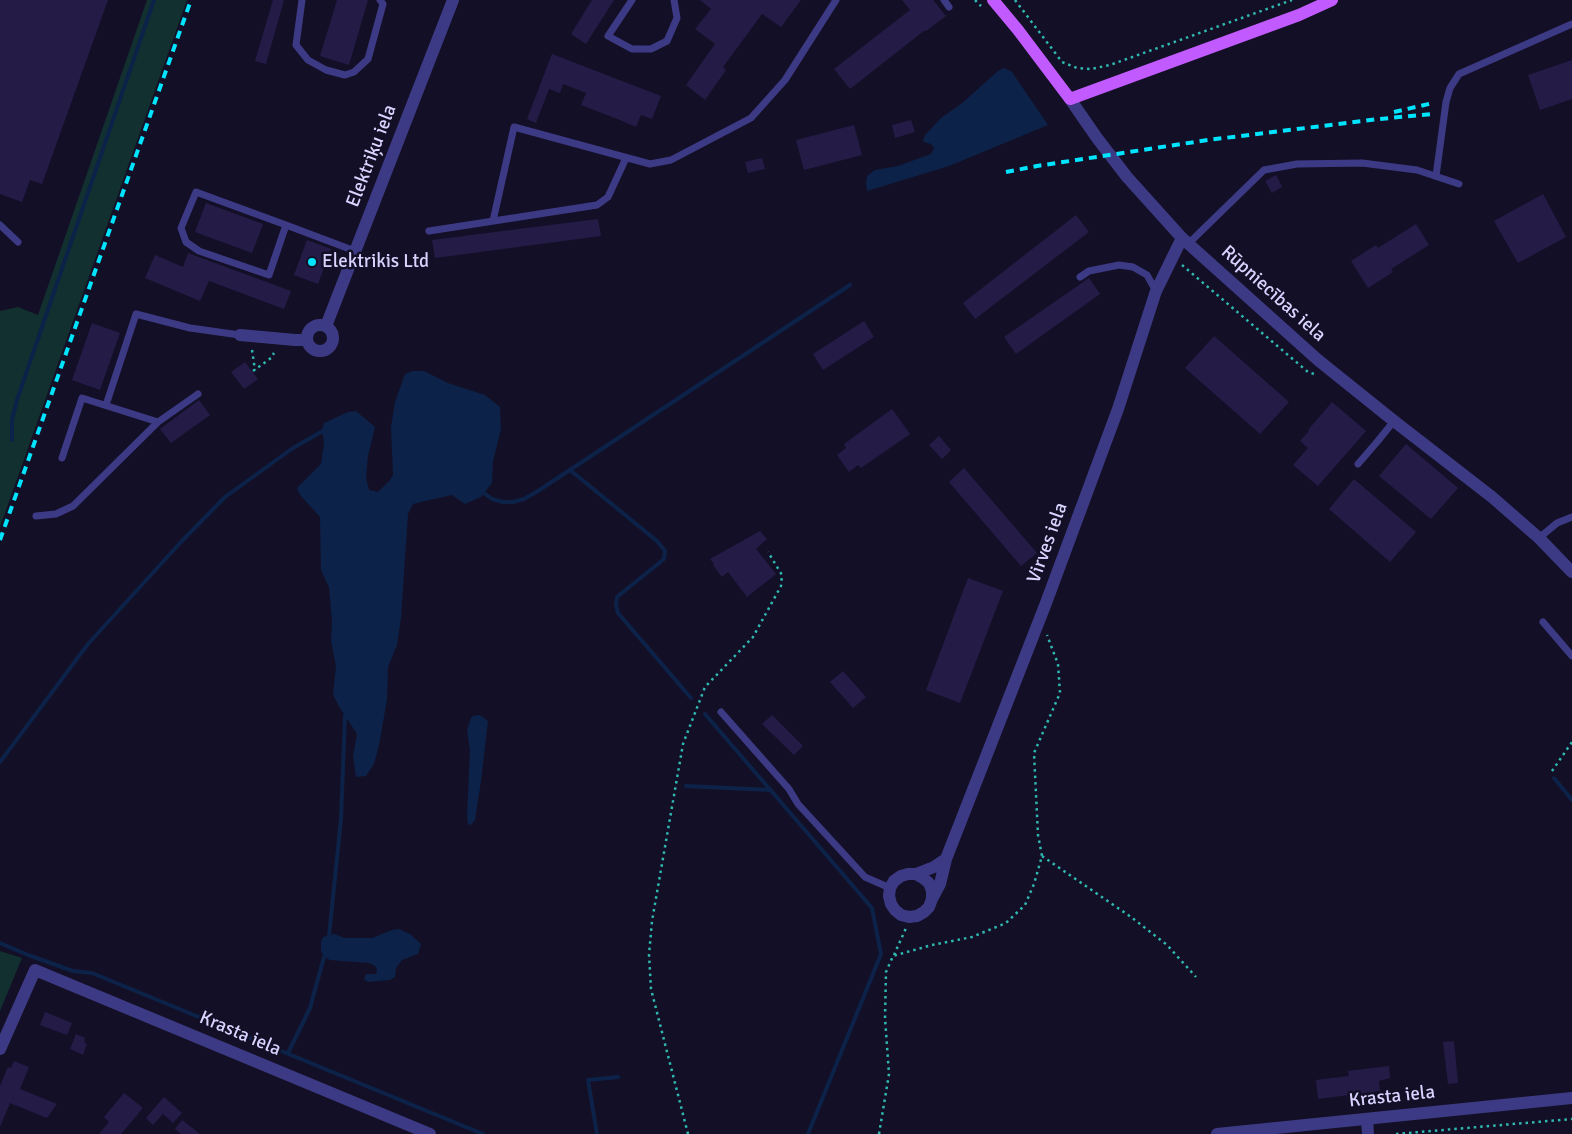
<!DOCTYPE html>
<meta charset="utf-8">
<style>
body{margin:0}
canvas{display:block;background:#130f26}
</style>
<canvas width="1572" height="1134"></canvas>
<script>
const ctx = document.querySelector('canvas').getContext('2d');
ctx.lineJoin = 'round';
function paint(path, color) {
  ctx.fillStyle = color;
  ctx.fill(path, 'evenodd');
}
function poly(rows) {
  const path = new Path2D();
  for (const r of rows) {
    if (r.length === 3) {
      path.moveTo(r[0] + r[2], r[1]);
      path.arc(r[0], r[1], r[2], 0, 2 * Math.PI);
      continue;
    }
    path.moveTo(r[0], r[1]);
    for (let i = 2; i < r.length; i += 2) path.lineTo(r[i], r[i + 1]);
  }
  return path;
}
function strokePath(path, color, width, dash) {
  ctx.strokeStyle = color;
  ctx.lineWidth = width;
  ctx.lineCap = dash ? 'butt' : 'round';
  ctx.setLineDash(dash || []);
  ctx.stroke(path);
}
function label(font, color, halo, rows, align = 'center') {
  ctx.font = font + ' Signika,sans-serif';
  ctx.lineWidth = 5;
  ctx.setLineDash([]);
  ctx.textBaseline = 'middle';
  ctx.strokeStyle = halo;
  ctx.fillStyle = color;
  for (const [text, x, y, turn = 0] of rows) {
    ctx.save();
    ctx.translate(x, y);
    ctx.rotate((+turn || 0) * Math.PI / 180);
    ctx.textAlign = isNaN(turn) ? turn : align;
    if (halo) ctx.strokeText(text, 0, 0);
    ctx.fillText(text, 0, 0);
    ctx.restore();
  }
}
const green = poly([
 [147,0,187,0,0,527,0,311,18,307,38,315],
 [0,951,22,958,0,1011]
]);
const water = poly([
 [1004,68,1012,72,1048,125,949,166,867,191,866,183,867,176,875,170,898,166,931,154,934,148,931,144,924,142,923,140,926,134,941,118,961,104,998,71],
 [413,371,424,371,448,383,485,395,500,407,501,429,493,461,492,483,481,497,465,504,452,495,425,501,413,504,408,514,401,618,397,645,388,667,387,700,379,745,374,764,366,776,356,777,353,756,357,734,340,708,333,695,336,666,331,641,332,622,329,587,321,570,320,517,300,495,297,488,321,464,324,443,323,435,321,432,324,423,348,412,356,411,375,427,368,456,366,478,369,490,378,492,390,480,393,475,391,427,395,402,405,374],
 [480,715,488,721,481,781,475,820,471,825,468,824,467,816,470,751,467,730,471,718,473,716],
 [399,929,410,934,421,944,418,954,402,960,396,968,395,977,390,980,368,982,364,979,366,974,376,974,377,970,375,966,369,963,330,960,324,957,321,951,321,942,323,937,334,934,345,938,372,938,392,930]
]);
const stream = poly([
 [12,440,12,420,17,400,154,0],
 [570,470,657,541,665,551,664,559,617,597,616,605,618,613,691,698],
 [484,493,492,499,503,502,513,502,524,499,538,491,850,285],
 [705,714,872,908,881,954,808,1134],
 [0,762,88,644,180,543,225,497,293,448,321,432],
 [1554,778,1572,800],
 [686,786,771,790],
 [329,936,341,819,345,716],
 [0,943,28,955,73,971,92,973,483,1134],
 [288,1053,310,1008,324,957],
 [597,1134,588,1080,618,1077]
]);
const building = poly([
 [0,0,108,0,42,184,30,180,22,202,0,194],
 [273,0,284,0,266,64,255,61],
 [337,0,368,0,349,65,320,56],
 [592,0,614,0,586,44,571,34],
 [700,0,801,0,781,27,762,14,723,67,726,70,705,100,686,85,715,44,695,29,711,9],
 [902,0,933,0,946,16,926,31,925,30,850,89,834,69,910,10],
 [552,54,661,96,652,119,641,115,636,127,620,120,581,105,586,93,563,84,560,93,549,89,536,123,527,119],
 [1572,60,1572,99,1540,110,1528,75],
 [911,120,915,132,895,138,892,125],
 [854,125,862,155,804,170,796,140],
 [762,158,765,169,748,173,745,162],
 [1276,175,1282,187,1272,193,1265,181],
 [1543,194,1566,237,1518,263,1494,221],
 [206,203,263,224,252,253,195,232],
 [1076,215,1089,232,975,319,963,303],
 [598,219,601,236,435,258,432,240],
 [1416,224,1429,245,1391,269,1393,272,1368,288,1351,261,1376,245,1378,248],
 [307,240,331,249,318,284,294,275],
 [188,253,291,291,284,309,209,281,200,301,145,278,155,255,183,267],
 [1089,278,1100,294,1016,354,1004,337],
 [864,321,874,337,823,370,813,354],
 [92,323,120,333,100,390,72,380],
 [1214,336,1289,402,1260,434,1185,368],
 [245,362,258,379,244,389,231,372],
 [199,400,210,415,171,443,160,429],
 [1332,402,1366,431,1318,486,1293,465,1308,448,1300,441,1309,431,1308,430],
 [892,409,910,434,861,468,858,465,849,472,837,455,846,448,844,444],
 [939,436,951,450,942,459,929,445],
 [1406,444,1458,488,1431,519,1379,476],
 [964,468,1037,553,1021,566,949,482],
 [1354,479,1416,532,1390,562,1329,509],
 [760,531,767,539,756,549,776,574,747,597,728,572,722,577,713,565,714,564,710,559],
 [968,578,1003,591,960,703,926,690],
 [843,671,866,697,853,708,830,682],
 [772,715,803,746,794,755,762,724],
 [45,1012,72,1023,67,1035,40,1025],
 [76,1034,85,1038,84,1042,87,1044,83,1055,70,1049],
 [1454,1041,1458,1083,1448,1084,1443,1042],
 [14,1061,29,1067,20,1089,57,1104,47,1118,10,1103,0,1127,0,1086,8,1067,11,1068],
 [1389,1066,1390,1078,1379,1081,1380,1091,1318,1099,1316,1080,1349,1076,1348,1071],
 [124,1093,143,1108,121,1134,99,1134,109,1122,104,1117],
 [164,1097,182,1113,173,1123,163,1114,153,1125,146,1118],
 [182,1120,200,1134,181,1134,175,1129]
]);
const path = poly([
 [975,0,981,6],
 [1015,0,1062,62,1077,68,1091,69,1110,65,1292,0],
 [1182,265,1308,372,1314,374],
 [252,350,255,370],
 [253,371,271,358,274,353],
 [1552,771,1572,742],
 [1042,856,1131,917,1167,945,1196,977],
 [894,955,906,928],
 [688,1134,651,989,649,955,652,921,683,744,705,687,753,637,781,586,782,575,768,552],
 [879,1134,889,1074,885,1018,886,972,893,956,932,945,972,937,1006,923,1025,905,1034,884,1042,856,1038,835,1034,753,1060,693,1058,664,1047,635],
 [1396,1134,1572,1119]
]);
const service = poly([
 [302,0,296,45,308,60,326,70,345,75,354,72,368,59,383,4,380,0],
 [632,0,608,36,632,49,651,49,667,41,677,18,674,0],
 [944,0,949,7],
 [1436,176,1446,102,1450,88,1459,74,1572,24],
 [493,221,514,127,650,164,671,160,751,118,785,80,836,0],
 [0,225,18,242],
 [286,225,269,275,199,251,186,242,181,228,196,192,286,225,355,251],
 [429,231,597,205,608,197,626,158],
 [1188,244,1264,170,1297,164,1362,163,1417,170,1459,184],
 [1080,277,1089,271,1119,265,1133,267,1147,275,1156,291],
 [106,405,136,314,190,328,240,335],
 [62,458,82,398,158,422],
 [1358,464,1377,442,1394,421],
 [36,516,56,514,73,506,158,422,198,394],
 [1539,538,1557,523,1572,517],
 [1543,622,1572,656],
 [721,712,789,789,798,804,865,877,890,888]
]);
const minor = poly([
 [1070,99,1097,138,1127,177,1182,238,1318,360,1394,421,1492,497,1539,538,1572,572],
 [320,338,13],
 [326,326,453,0],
 [240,335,295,340,306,340],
 [916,874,923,878,929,883,932,891,932,899,929,907,924,912,917,916,909,917,901,915,895,910,891,904,889,896,890,888,894,881,901,876,908,874,916,874,934,867,946,859],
 [932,899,940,884,946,859,1046,603,1118,409,1156,291,1182,238],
 [0,1049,35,970,430,1134],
 [1367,1119,1368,1134],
 [1217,1134,1572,1098]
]);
const primary = poly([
 [993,0,1018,30,1070,99,1299,15,1332,0]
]);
const rail = poly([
 [1394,112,1433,103],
 [1006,172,1037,166,1208,140,1379,119,1433,114],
 [0,540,191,0]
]);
const markers = [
 [312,262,5,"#00e5ff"]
];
const streetNames = [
 ["Elektriķu iela",372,156,-69],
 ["Rūpniecības iela",1273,294,42],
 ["Virves iela",1048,543,-70],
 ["Krasta iela",240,1034,23],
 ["Krasta iela",1392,1097,-6]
];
const poiNames = [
 ["Elektrikis Ltd",322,262]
];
paint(green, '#12302f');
paint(water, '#0c2248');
strokePath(stream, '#0c2248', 4);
paint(building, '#241b47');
strokePath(path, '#2fb8b0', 2.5, [2.5, 4]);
strokePath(service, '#3d3a85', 7);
strokePath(minor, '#3d3a85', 12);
strokePath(primary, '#c25bff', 12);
strokePath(rail, '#00e5ff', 4, [8, 6]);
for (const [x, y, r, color] of markers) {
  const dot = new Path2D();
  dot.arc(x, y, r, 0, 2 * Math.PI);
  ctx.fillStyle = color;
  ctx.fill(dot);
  strokePath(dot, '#130f26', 2);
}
label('19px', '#d9d4ff', '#130f26', streetNames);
label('19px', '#d9d4ff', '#130f26', poiNames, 'left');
</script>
